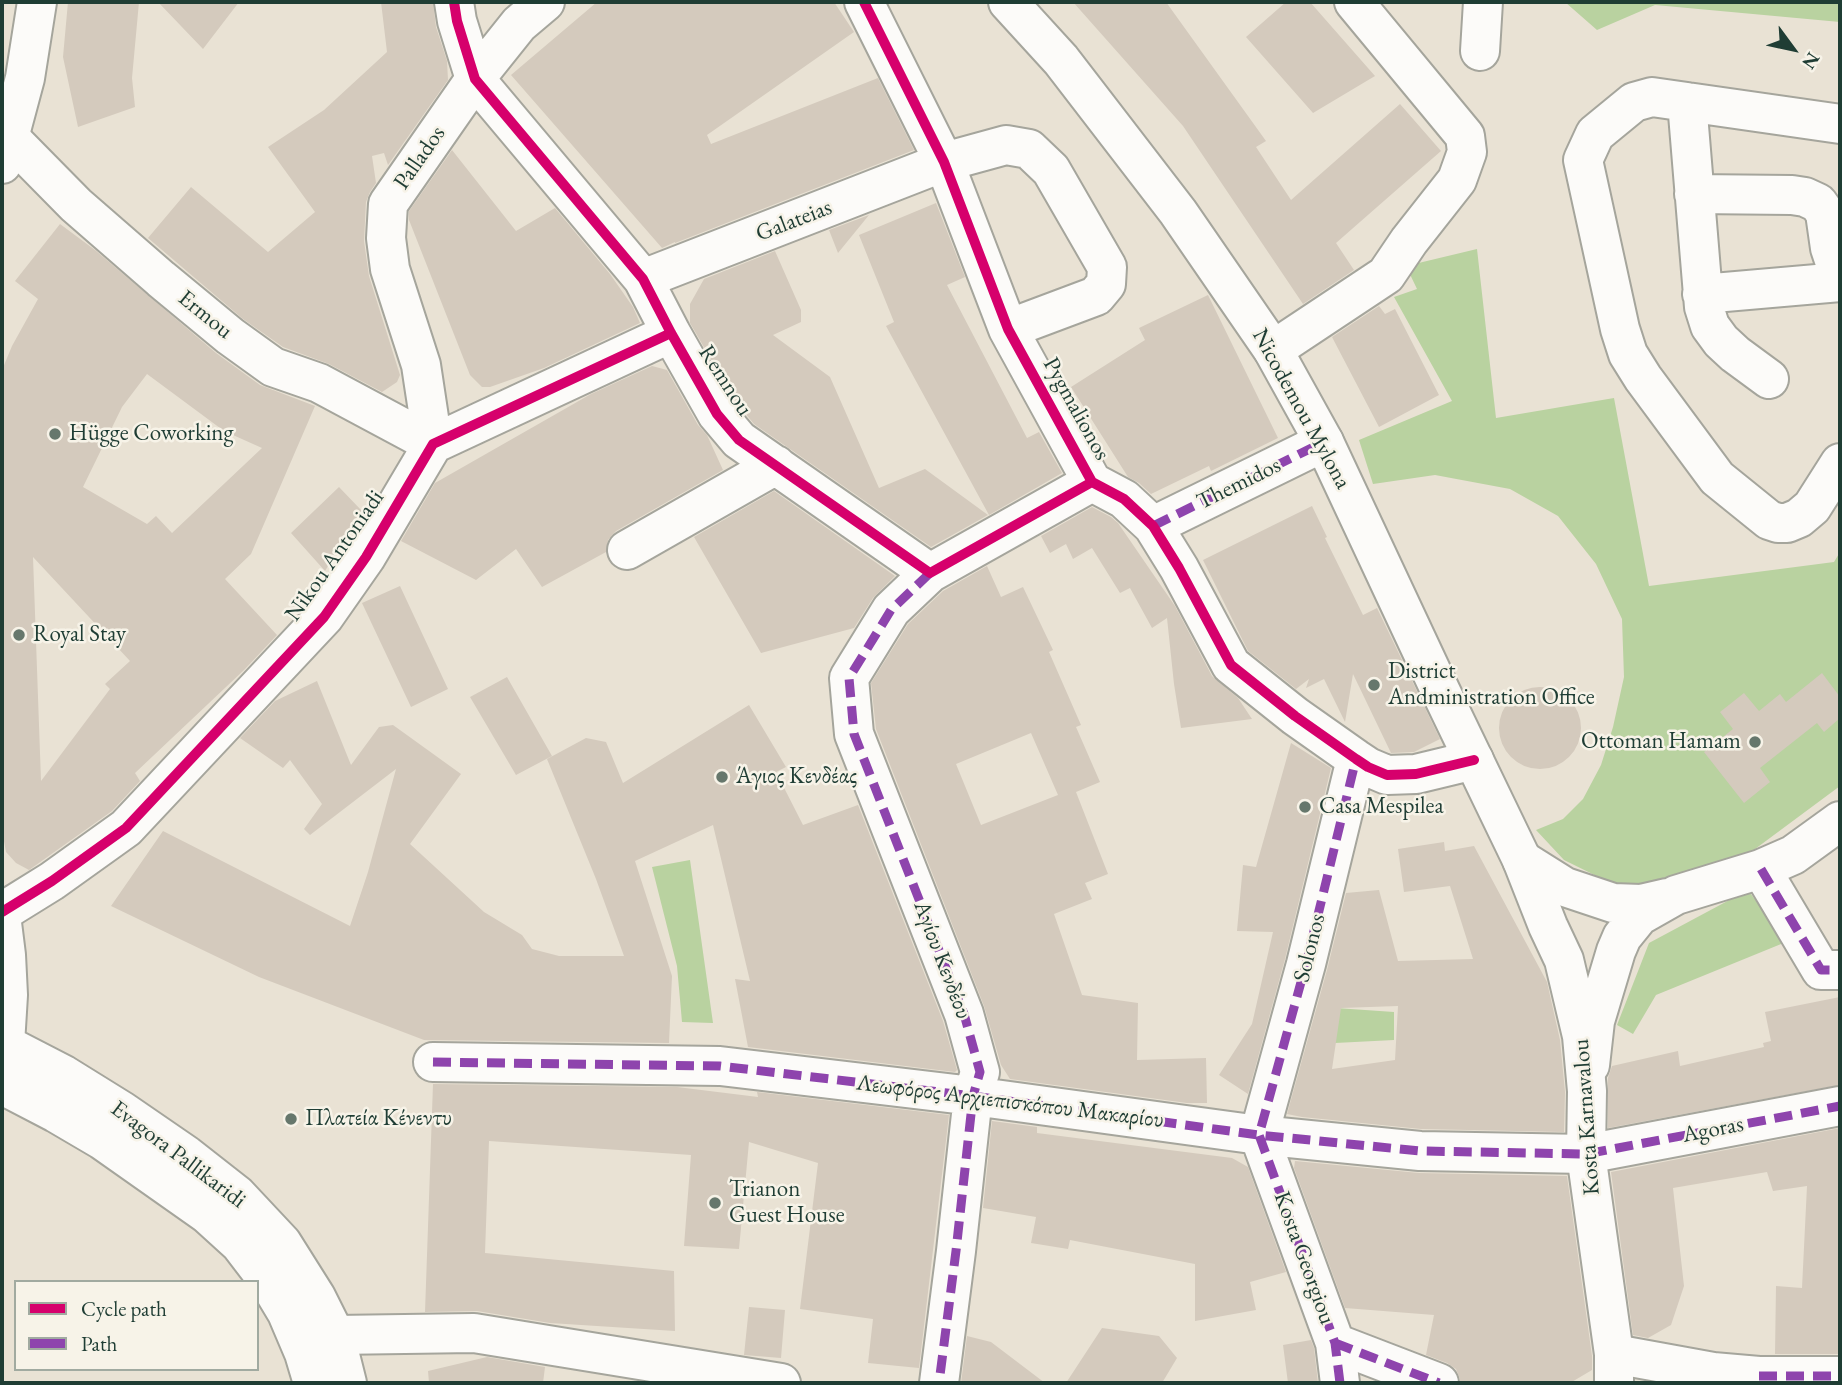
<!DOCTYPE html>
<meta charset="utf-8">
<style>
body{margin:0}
#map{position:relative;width:1842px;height:1385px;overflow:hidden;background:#e9e2d4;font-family:"EB Garamond",serif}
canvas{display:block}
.frame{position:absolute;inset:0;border:4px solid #1f3d34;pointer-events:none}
.legend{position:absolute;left:14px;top:1280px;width:245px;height:91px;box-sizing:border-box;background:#f7f3e8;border:2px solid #a1aaa0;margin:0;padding:9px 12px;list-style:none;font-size:21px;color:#1f3d34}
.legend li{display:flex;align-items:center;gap:14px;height:35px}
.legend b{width:35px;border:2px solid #a1aaa0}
.north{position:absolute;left:1758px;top:14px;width:70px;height:70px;-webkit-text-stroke:5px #f7f3e8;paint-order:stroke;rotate:123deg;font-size:19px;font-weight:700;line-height:28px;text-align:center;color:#1f3d34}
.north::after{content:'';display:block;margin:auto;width:24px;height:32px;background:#1f3d34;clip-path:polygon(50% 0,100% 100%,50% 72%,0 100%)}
</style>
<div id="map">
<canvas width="1842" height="1385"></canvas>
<div class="frame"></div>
<ul class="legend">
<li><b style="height:9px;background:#d6006c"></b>Cycle path</li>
<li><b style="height:9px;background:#8e44ad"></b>Path</li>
</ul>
<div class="north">N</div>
</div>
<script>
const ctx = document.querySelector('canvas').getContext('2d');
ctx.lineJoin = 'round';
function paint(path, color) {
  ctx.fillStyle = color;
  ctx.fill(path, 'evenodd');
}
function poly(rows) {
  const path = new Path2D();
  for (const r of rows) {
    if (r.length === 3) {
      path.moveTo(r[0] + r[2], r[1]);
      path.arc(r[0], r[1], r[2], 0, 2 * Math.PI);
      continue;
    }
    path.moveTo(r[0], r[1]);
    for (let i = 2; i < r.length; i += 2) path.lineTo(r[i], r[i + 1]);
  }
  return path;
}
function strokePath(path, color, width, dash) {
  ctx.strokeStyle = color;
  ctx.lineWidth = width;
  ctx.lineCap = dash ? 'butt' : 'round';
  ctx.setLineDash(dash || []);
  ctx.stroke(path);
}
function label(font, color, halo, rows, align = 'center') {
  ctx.font = font + ' "EB Garamond",serif';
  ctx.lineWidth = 5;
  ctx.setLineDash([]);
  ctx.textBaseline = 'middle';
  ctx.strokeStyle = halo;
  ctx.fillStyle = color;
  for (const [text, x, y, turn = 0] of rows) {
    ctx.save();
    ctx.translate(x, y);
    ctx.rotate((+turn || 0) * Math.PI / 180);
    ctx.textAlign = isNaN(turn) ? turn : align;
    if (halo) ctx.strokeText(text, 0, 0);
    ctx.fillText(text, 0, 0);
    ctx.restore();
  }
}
const green = poly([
 [1565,2,1840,2,1840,22,1655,5,1597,30],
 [1477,249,1496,418,1614,398,1649,586,1834,562,1840,552,1840,786,1747,855,1629,892,1564,860,1536,830,1563,819,1583,799,1601,765,1613,727,1624,677,1622,619,1596,564,1558,516,1510,489,1435,475,1373,484,1359,440,1452,401,1394,297,1417,289,1406,266],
 [690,860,713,1023,682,1022,677,966,652,867],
 [1748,890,1786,942,1656,995,1633,1034,1617,1025,1649,943],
 [1336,1008,1394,1012,1394,1040,1335,1043]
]);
const building = poly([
 [68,2,139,2,132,78,135,107,78,127,63,57],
 [158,2,239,2,203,49],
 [381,2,433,2,436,27,447,61,448,80,388,165,384,153,372,156,376,183,370,192,366,202,364,241,369,276,400,375,397,382,382,392,329,364,283,347,243,319,148,238,191,187,268,252,315,212,268,147,324,110,387,52],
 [597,2,834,2,854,32,707,135,711,144,878,78,914,150,675,243,675,242,662,248,511,75],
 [1073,2,1166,2,1266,141,1256,147,1291,200,1400,104,1441,151,1336,243,1354,270,1303,304,1183,126],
 [1286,2,1310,2,1375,76,1313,113,1246,37],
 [452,150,516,231,555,208,610,274,633,307,640,323,544,368,490,387,482,387,470,375,409,220,409,211],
 [936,203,965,277,947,285,1027,438,1039,432,1062,473,989,515,886,326,894,322,859,235],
 [869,215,838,253,829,230],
 [60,224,95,250,216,353,260,385,315,406,251,554,225,579,277,635,244,670,135,773,140,781,112,811,29,870,16,863,6,852,2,830,2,370,12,346,38,299,15,281],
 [147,374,224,431,262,448,172,533,156,516,147,524,83,487,122,407],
 [33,557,130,661,105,684,110,689,41,781],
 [775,251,801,310,801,322,773,335,830,377,879,488,925,469,988,515,931,547,754,424,735,401,690,323,690,304,704,279],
 [1208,295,1278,438,1211,471,1209,466,1151,494,1139,483,1128,477,1071,387,1145,340,1139,328],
 [1379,306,1385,314,1395,309,1439,395,1379,427,1332,337],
 [652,366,667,370,698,425,707,435,723,470,616,531,608,540,606,552,542,587,516,549,476,580,401,541,435,483,591,394],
 [339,487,362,511,325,571,291,533],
 [774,491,895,576,873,598,854,628,761,653,694,537],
 [1312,506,1327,537,1325,538,1363,615,1377,608,1440,739,1414,752,1391,753,1353,674,1345,722,1324,679,1306,688,1309,679,1296,689,1248,651,1203,560],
 [1092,507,1111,517,1118,523,1175,606,1212,676,1238,698,1252,719,1181,728,1174,684,1167,618,1152,628,1130,588,1120,593,1092,548,1073,559,1066,544,1050,553,1041,536],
 [987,566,1001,597,1023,587,1053,650,1049,652,1081,725,1076,727,1100,782,1076,792,1108,874,1085,883,1092,899,1054,914,1082,995,1138,1003,1137,1060,1206,1058,1207,1103,1187,1103,1010,1079,1001,1065,984,1006,876,729,871,683,908,624,943,591],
 [1031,733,1058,795,981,825,956,764],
 [400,586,448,689,411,707,362,603],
 [1822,673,1840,697,1840,718,1824,732,1817,723,1760,768,1770,782,1744,803,1704,752,1733,729,1720,712,1744,693,1759,711,1780,694,1786,702],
 [507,677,552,756,516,775,470,697],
 [317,681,351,765,379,727,393,725,461,774,410,844,484,912,522,935,532,949,559,956,624,956,596,879,547,759,586,738,606,742,623,783,749,705,786,767,776,772,803,825,858,805,943,1021,957,1070,955,1072,748,1047,735,979,750,981,713,825,635,861,672,976,669,1043,424,1040,259,977,111,906,163,831,350,926,368,872,396,769,310,835,304,829,322,804,290,760,283,768,240,738,275,701],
 [1540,728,41],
 [1291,743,1331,768,1285,959,1248,1094,1219,1075,1252,1024,1273,932,1237,931,1243,865,1256,867],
 [1444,842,1445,851,1474,846,1547,982,1560,1040,1565,1092,1564,1132,1421,1129,1302,1117,1287,1114,1327,970,1346,893,1379,890,1398,961,1473,959,1450,886,1404,892,1398,849],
 [1398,1006,1395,1060,1332,1069,1341,1008],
 [1840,997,1840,1085,1608,1128,1608,1078,1612,1066,1678,1051,1680,1066,1764,1047,1763,1043,1771,1041,1765,1012],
 [433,1084,677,1087,758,1097,757,1092,949,1115,919,1368,868,1363,873,1319,800,1309,818,1163,749,1142,739,1249,684,1246,691,1155,489,1141,485,1253,674,1271,675,1331,550,1323,477,1311,425,1312],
 [992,1121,1037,1127,1037,1133,1232,1158,1248,1167,1286,1272,1250,1282,1256,1310,1195,1321,1195,1264,1070,1240,1068,1249,1031,1243,1036,1217,983,1208],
 [1840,1128,1840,1354,1775,1354,1776,1286,1802,1288,1807,1186,1773,1191,1767,1172,1673,1188,1684,1286,1671,1325,1648,1338,1633,1335,1611,1172],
 [1295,1161,1419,1173,1567,1176,1592,1356,1592,1370,1570,1383,1460,1383,1460,1379,1456,1369,1447,1363,1426,1355,1434,1315,1345,1308,1294,1168],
 [749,1307,785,1310,781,1358,744,1355],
 [1102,1328,1159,1336,1177,1358,1162,1383,1066,1383],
 [967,1336,991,1342,1045,1383,961,1383],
 [1311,1340,1314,1348,1318,1383,1288,1383,1283,1345],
 [487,1357,545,1367,543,1383,429,1383,428,1371]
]);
const minor = poly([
 [454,2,457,21,475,79,643,279,671,333,717,414,739,440,930,573],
 [864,2,944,162,1008,329,1092,482,1124,499,1153,526,1179,568,1231,665,1295,716,1356,759,1368,767,1387,775,1416,774,1474,760],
 [1480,51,1483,2],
 [1687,102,1704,307,1710,326,1721,341,1735,354,1769,379],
 [1840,124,1652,97,1634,102,1595,134,1583,160,1620,329,1628,354,1643,378,1717,478,1769,520,1778,523,1787,523,1799,518,1812,507,1840,463],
 [9,137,76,205,161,279,230,336,273,367,319,383,433,444],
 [1694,194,1792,195,1805,197,1818,203,1825,213,1830,248,1840,278],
 [643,279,944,162,1006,145,1029,149,1051,170,1107,267,1106,284,1096,296,1008,329],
 [1702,294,1840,282],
 [1273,350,1386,275,1409,241,1457,180,1467,152,1465,136,1354,2],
 [433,444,421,365,390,269,386,238,388,204,475,79,519,24,545,2],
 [1153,526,1324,442],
 [627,550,776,465],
 [1522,860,1565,887,1613,903,1641,904,1667,898],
 [1761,869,1821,970,1840,970],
 [2,912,52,881,126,828,324,617,366,557,433,444,671,333],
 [433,1062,720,1066,973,1096,1259,1135,1420,1151,1586,1154,1840,1106],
 [1590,1065,1595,1021,1616,951,1622,937,1639,916,1676,895,1761,869,1793,855,1840,821],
 [335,1335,474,1333,781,1383],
 [1335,1343,1439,1383],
 [1614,1354,1713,1372,1759,1376,1840,1376],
 [939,1383,956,1251,973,1096,980,1072,964,1014,854,734,849,678,891,610,930,573,1092,482],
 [1340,1383,1335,1343,1259,1135,1306,964,1356,759]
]);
const major = poly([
 [1008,2,1061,60,1178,212,1273,350,1324,442,1441,692,1522,860,1548,926,1564,960,1582,1036,1587,1091,1586,1154,1614,1354,1614,1383],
 [2,164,25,78,37,2],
 [2,923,6,955,8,995,5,1044,2,1058],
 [2,1043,64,1075,122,1111,186,1155,237,1195,282,1243,316,1297,335,1335,347,1383],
 [2,1085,56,1113,102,1140,207,1214,240,1244,266,1278,287,1313,304,1353,313,1383]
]);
const quiet = poly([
 [1153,526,1324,442],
 [930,573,891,610,849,678,854,734,964,1014,980,1072,973,1096,956,1251,939,1383],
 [1761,869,1821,970,1840,970],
 [433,1062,720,1066,973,1096,1259,1135,1420,1151,1586,1154,1840,1106],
 [1335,1343,1439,1383],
 [1759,1376,1840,1376],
 [1340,1383,1335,1343,1259,1135,1306,964,1356,759]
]);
const cycleway = poly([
 [454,2,457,21,475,79,643,279,671,333,717,414,739,440,930,573,1092,482],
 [864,2,944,162,1008,329,1092,482,1124,499,1153,526,1179,568,1231,665,1295,716,1356,759,1368,767,1387,775,1416,774,1474,760],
 [2,912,52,881,126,828,324,617,366,557,433,444,671,333]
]);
const markers = [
 [55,434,7,"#66776c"],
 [19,635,7,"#66776c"],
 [1374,685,7,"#66776c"],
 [1755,742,7,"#66776c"],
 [722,777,7,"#66776c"],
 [1305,807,7,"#66776c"],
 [291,1119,7,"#66776c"],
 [715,1203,7,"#66776c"]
];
const streetNames = [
 ["Pallados",420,158,-55],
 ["Galateias",794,221,-21],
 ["Ermou",205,315,39],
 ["Remnou",725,381,57],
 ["Pygmalionos",1076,409,61],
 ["Nicodemou Mylona",1301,409,61],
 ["Themidos",1239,484,-26],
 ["Nikou Antoniadi",335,556,-55],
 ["Solonos",1310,948,-76],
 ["Αγίου Κενδέου",942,960,69],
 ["Λεωφόρος Αρχιεπισκόπου Μακαρίου",1010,1102,7],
 ["Kosta Karnavalou",1587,1117,-94],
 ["Agoras",1713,1130,-11],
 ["Evagora Pallikaridi",178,1155,37],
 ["Kosta Georgiou",1304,1258,70]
];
const poiNames = [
 ["Hügge Coworking",69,434],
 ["Royal Stay",33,635],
 ["District",1388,672],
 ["Andministration Office",1388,698],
 ["Ottoman Hamam",1741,742,"right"],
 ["Άγιος Κενδέας",736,777],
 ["Casa Mespilea",1319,807],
 ["Πλατεία Κένεντυ",305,1119],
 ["Trianon",729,1190],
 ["Guest House",729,1216]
];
paint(green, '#b9d2a0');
paint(building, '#d4cabd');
strokePath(minor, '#a5a59c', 42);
strokePath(major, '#a5a59c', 42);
strokePath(minor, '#fcfbf9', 38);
strokePath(major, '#fcfbf9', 38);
strokePath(quiet, '#8e44ad', 9, [18, 9]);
strokePath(cycleway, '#d6006c', 10);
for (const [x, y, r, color] of markers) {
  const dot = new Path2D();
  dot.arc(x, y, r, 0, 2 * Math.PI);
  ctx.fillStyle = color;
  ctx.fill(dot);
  strokePath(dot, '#f7f3e8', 2.5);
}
label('23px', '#1f3d34', '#f7f3e8', streetNames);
label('23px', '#1f3d34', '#f7f3e8', poiNames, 'left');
</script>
